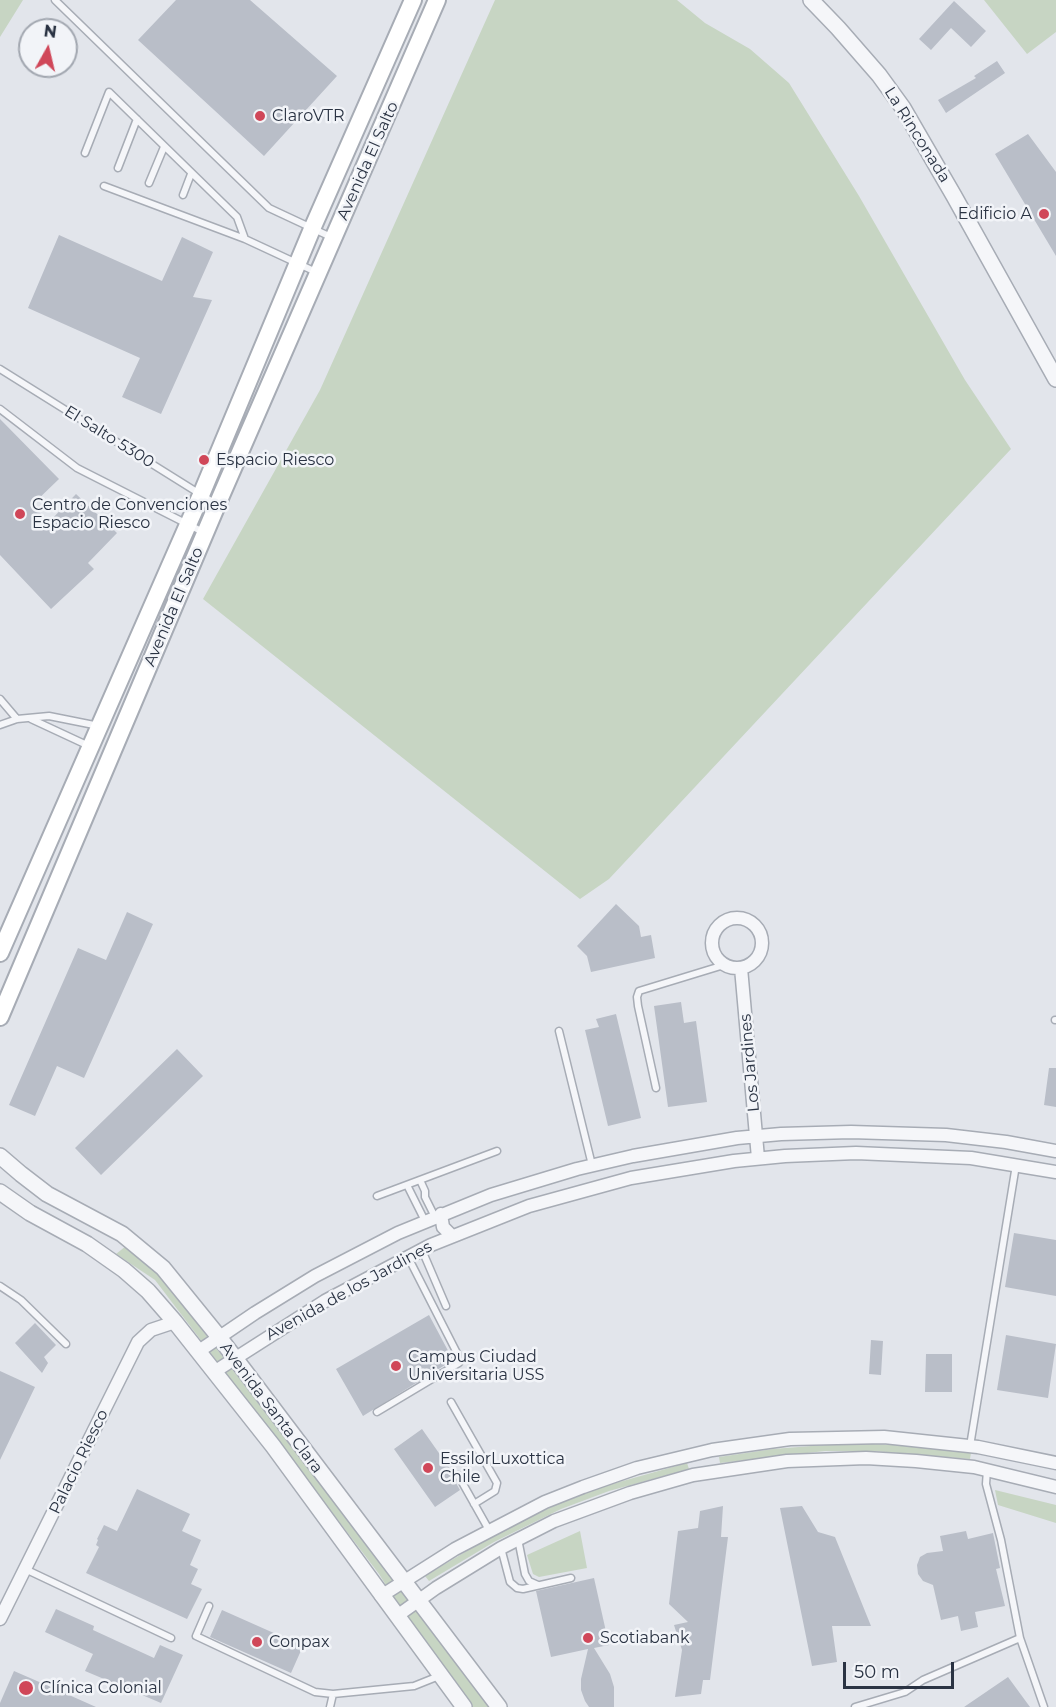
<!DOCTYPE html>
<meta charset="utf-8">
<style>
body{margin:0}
#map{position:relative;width:1056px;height:1707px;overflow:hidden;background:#e2e5eb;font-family:Montserrat,sans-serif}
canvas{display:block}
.north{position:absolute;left:18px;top:18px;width:60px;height:60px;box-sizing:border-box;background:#f2f4f8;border:2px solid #a2a7b0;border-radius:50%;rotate:8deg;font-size:16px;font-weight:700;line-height:24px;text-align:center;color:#2a3343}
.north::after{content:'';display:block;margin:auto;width:21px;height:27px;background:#d04759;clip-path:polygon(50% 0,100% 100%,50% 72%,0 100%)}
.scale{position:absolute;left:843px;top:1662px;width:111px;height:27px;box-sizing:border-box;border:3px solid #2a3343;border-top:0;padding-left:8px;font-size:18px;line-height:21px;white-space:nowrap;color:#2a3343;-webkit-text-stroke:4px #f2f4f8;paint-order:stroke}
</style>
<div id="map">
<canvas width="1056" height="1707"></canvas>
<div class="north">N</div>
<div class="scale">50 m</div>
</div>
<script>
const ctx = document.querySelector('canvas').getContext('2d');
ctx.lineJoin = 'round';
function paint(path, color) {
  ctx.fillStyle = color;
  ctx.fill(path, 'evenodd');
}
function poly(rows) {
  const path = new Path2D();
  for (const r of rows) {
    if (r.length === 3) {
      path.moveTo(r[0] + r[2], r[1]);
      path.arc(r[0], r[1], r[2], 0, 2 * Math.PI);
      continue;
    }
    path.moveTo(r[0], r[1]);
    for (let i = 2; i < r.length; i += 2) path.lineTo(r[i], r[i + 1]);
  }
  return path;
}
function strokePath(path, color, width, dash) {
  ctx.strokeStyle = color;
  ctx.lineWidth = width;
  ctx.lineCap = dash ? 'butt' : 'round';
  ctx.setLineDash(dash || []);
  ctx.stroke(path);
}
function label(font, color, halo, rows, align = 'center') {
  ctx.font = font + ' Montserrat,sans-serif';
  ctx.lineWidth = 5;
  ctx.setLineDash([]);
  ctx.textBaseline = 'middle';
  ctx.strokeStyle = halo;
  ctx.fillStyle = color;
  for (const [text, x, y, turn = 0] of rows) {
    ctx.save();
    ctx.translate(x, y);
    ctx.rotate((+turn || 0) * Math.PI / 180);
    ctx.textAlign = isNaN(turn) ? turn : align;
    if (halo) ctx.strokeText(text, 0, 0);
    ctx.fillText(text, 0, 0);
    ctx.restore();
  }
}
const green = poly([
 [0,0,23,0,0,37],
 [495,0,677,0,705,23,750,49,789,83,859,196,965,380,1011,449,609,879,580,899,203,599,320,390],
 [984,0,1056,0,1056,32,1027,54],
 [126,1246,148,1264,170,1288,491,1707,473,1707,409,1622,379,1574,155,1280,116,1254],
 [873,1444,917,1446,971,1453,970,1459,874,1451,825,1451,720,1463,719,1457,773,1449,825,1445],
 [687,1463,689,1469,609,1491,561,1509,494,1542,429,1581,425,1576,502,1530,556,1505,605,1486],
 [995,1490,1056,1505,1056,1523,998,1505],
 [580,1531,587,1568,539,1577,533,1574,527,1555]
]);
const building = poly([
 [176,0,250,0,337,76,264,156,138,40],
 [954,1,986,31,971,47,951,28,931,50,919,39],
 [997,61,1005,73,946,113,938,100,976,78,974,76],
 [1028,134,1056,172,1056,256,995,154],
 [59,235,162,281,182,237,213,252,193,297,212,300,161,414,122,397,140,358,28,308],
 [0,419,59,479,32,505,49,522,76,494,117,533,88,563,94,569,51,609,0,555],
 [616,904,639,926,641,937,651,935,655,958,591,972,587,956,577,946],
 [127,912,153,924,84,1078,57,1066,35,1116,9,1105,78,948,106,960],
 [681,1002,684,1023,696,1021,707,1102,668,1107,654,1006],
 [616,1014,641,1118,608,1126,585,1030,599,1027,596,1019],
 [177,1049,203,1076,101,1175,75,1148],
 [1049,1068,1056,1068,1056,1107,1044,1105],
 [1014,1233,1056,1240,1056,1296,1005,1287],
 [429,1315,453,1360,363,1416,336,1369],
 [35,1323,56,1345,44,1357,48,1363,42,1373,15,1343],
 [1006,1335,1056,1344,1048,1398,997,1390],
 [871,1340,883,1341,881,1375,869,1374],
 [926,1354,952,1354,952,1392,925,1392],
 [0,1371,35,1387,0,1460],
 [422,1429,453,1473,453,1478,460,1490,435,1507,394,1449],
 [137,1489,190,1514,182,1531,201,1540,190,1565,198,1569,191,1584,202,1589,187,1619,86,1573,99,1547,96,1545,98,1540,97,1539,104,1525,117,1531],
 [723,1506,721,1537,728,1537,710,1680,703,1680,701,1694,675,1697,682,1650,674,1625,688,1622,669,1604,678,1531,698,1528,700,1511],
 [802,1506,818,1532,835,1537,871,1626,832,1626,837,1662,812,1666,780,1508],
 [966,1531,968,1539,993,1533,1000,1568,996,1569,1005,1606,975,1612,978,1627,961,1631,958,1616,941,1620,933,1585,923,1581,918,1574,917,1565,920,1557,927,1553,943,1551,940,1536],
 [594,1578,609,1645,594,1648,610,1674,614,1687,614,1707,589,1707,585,1701,581,1690,581,1679,588,1649,551,1657,536,1591],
 [56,1609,94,1626,93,1630,154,1658,160,1645,183,1655,161,1703,85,1671,93,1654,45,1632],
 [222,1610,303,1646,291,1673,210,1637],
 [14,1671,60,1691,96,1707,0,1707,0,1703],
 [1008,1677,1030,1707,964,1707]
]);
const service = poly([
 [55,0,269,208,331,237],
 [85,153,109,92,237,217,245,239],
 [118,168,137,119],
 [149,183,164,147],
 [104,186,245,239,316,272],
 [183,195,191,174],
 [0,369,216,504],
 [0,409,77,468,205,533],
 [0,699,17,719],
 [31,719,89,746],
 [0,725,17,719,49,716,99,726],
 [1055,1020,1056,1020],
 [559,1031,592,1165],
 [656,1088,638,1006,637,997,639,991,724,965],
 [420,1180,425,1191,425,1197,435,1217],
 [407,1185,425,1221],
 [377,1196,497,1151],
 [422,1250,446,1306],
 [0,1286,21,1300,66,1344],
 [451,1402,497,1483,495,1491,474,1504],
 [377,1412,459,1363,458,1355,408,1257],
 [970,1446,1016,1165],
 [987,1470,986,1484,1001,1540,1020,1638,1044,1707],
 [458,1475,489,1530],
 [518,1539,525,1574,529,1581,538,1585],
 [501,1548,510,1582,517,1588,523,1589,571,1578],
 [25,1569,171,1638],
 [209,1606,196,1636,315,1692,333,1694,414,1686,439,1676],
 [330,1707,333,1694],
 [855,1707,905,1692,923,1680,1020,1638]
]);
const minor = poly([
 [737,943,25],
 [741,968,758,1158],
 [441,1214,443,1227,452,1236],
 [199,1351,255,1313,315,1276,398,1233,491,1195,577,1169,633,1156,737,1138,781,1134,851,1132,946,1135,1006,1142,1056,1151],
 [214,1372,325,1301,431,1245,529,1206,631,1178,734,1161,785,1156,856,1153,971,1158,1056,1172],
 [381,1596,455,1549,545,1502,583,1487,637,1468,712,1450,790,1439,884,1437,978,1447,1056,1463],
 [397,1616,436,1588,501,1548,554,1521,630,1493,693,1475,787,1461,866,1458,916,1461,974,1467,1056,1487],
 [0,1619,138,1342,151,1330,175,1322]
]);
const tertiary = poly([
 [811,0,838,28,879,75,903,108,954,196,1056,379],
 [0,1156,21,1174,47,1194,122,1234,163,1268,219,1337,499,1707],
 [0,1192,30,1213,87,1244,124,1270,148,1291,175,1322,273,1446,464,1707]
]);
const secondary = poly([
 [0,953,201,495,312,229,413,0],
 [0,1017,217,505,437,0]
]);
const markers = [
 [260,116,6,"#d04759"],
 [1044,214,6,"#d04759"],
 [204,460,6,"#d04759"],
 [20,514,6,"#d04759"],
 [396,1366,6,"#d04759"],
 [428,1468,6,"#d04759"],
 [588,1638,6,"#d04759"],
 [257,1642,6,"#d04759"],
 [26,1688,8,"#d04759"]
];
const poiNames = [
 ["ClaroVTR",272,116],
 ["Edificio A",1032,214,"right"],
 ["Espacio Riesco",216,460],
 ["Centro de Convenciones",32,505],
 ["Espacio Riesco",32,523],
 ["Campus Ciudad",408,1357],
 ["Universitaria USS",408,1375],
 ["EssilorLuxottica",440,1459],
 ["Chile",440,1477],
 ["Scotiabank",600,1638],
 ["Conpax",269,1642],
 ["Clínica Colonial",40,1688]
];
const streetNames = [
 ["La Rinconada",917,135,58],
 ["Avenida El Salto",368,161,-66],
 ["El Salto 5300",109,437,32],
 ["Avenida El Salto",174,607,-67],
 ["Los Jardines",750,1063,-95],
 ["Avenida de los Jardines",349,1291,-29],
 ["Avenida Santa Clara",271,1408,53],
 ["Palacio Riesco",79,1462,-64]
];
paint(green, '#c7d5c3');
paint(building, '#b9bec8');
strokePath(service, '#a7acb5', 9);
strokePath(minor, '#a7acb5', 15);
strokePath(tertiary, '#a7acb5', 18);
strokePath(secondary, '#a7acb5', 20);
strokePath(service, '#f5f6f9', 6);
strokePath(minor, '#f5f6f9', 12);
strokePath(tertiary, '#f5f6f9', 15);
strokePath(secondary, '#fff', 16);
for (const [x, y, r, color] of markers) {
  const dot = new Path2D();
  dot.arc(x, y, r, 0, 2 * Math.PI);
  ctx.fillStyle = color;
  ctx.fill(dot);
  strokePath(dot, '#f2f4f8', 2);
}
label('16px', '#2a3343', '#f2f4f8', poiNames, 'left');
label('16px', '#2a3343', '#f2f4f8', streetNames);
</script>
